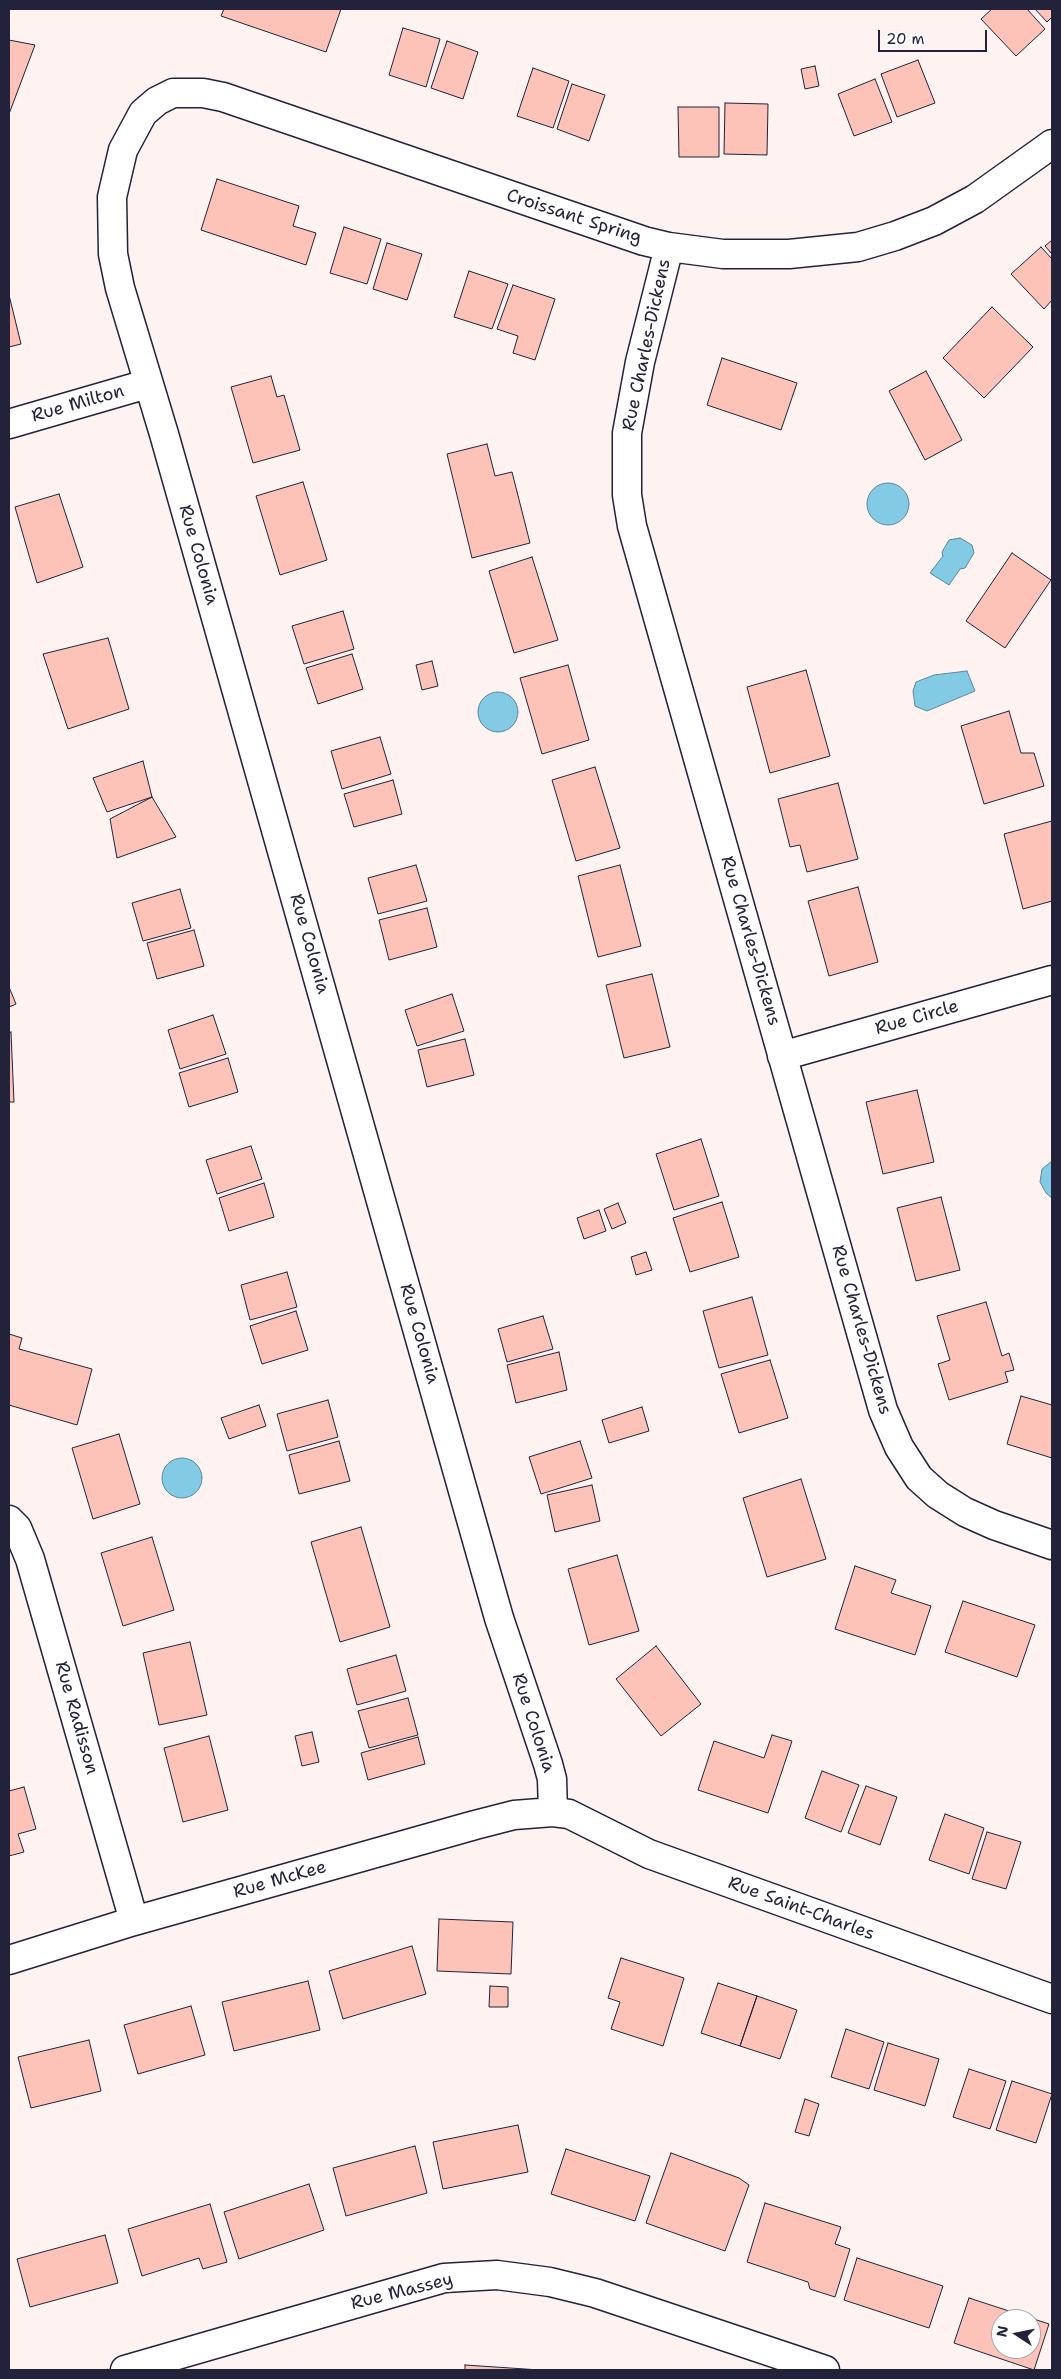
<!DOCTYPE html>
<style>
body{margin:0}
#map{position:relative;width:1061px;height:2379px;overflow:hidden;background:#fff3f1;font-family:"Shantell Sans",sans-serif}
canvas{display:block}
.frame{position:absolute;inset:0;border:10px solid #22223b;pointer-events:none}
.north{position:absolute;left:991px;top:2309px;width:50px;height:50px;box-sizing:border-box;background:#fff;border:1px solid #a7a7b1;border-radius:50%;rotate:281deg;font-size:14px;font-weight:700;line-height:20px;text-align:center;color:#22223b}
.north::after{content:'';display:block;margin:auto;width:18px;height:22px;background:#22223b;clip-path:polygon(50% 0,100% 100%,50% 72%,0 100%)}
.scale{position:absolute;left:878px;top:30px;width:109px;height:22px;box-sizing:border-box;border:2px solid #22223b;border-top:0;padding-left:6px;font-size:15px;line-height:18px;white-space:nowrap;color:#22223b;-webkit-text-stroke:4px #fff;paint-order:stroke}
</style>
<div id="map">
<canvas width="1061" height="2379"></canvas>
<div class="frame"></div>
<div class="north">N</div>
<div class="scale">20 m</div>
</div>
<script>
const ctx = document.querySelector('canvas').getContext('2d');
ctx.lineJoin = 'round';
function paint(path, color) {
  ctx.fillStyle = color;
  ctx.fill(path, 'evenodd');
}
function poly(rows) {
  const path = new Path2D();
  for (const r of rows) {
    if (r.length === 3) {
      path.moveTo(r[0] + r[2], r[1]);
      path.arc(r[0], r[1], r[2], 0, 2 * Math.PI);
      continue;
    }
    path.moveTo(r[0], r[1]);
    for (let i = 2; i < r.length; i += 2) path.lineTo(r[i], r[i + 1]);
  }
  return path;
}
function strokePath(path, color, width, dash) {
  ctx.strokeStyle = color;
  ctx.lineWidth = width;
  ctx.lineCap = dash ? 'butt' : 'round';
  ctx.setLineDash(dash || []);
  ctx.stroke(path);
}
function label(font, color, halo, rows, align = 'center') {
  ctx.font = font + ' "Shantell Sans",sans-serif';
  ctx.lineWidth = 4;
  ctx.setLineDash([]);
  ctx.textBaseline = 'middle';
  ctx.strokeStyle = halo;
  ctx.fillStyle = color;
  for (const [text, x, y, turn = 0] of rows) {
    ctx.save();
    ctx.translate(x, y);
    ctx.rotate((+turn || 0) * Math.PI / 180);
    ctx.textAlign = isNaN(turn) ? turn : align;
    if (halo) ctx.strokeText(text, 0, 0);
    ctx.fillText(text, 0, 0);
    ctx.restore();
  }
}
const water = poly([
 [888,504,21],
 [960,538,972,545,974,553,965,568,960,569,949,585,930,573,943,556,942,552,949,540,960,538],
 [967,671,975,691,927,711,915,706,913,691,916,682,934,675,967,671],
 [498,712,20],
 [1052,1161,1052,1198,1046,1193,1040,1182,1042,1169,1052,1161],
 [182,1478,20]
]);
const building = poly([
 [224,9,341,9,326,52,221,16,224,9],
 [992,9,1027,9,1045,29,1016,56,981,19,992,9],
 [1035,9,1052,9,1052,17,1047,22,1035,9],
 [403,28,440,39,426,87,389,75,403,28],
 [9,40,35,45,9,114,9,40],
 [447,41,478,52,463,99,431,88,447,41],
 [918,60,935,103,897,117,881,74,918,60],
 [815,66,819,86,805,89,801,69,815,66],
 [533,68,569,81,553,128,517,116,533,68],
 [875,79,892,122,854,136,838,94,875,79],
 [572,84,605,95,589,141,557,129,572,84],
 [725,103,768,104,767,155,724,154,725,103],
 [678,107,719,107,719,157,679,157,678,107],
 [217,179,299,206,293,226,316,233,306,265,201,230,217,179],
 [344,227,381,239,367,284,330,273,344,227],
 [1052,240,1052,254,1045,246,1052,240],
 [387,243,422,254,407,300,373,289,387,243],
 [1041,247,1052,259,1052,300,1044,309,1011,274,1041,247],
 [469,271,508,284,492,329,454,317,469,271],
 [513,285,555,299,535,360,513,353,518,336,497,329,513,285],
 [9,295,21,344,9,347,9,295],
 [992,307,1033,347,984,398,943,358,992,307],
 [722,358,797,383,781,430,707,405,722,358],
 [926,371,962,440,925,460,889,391,926,371],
 [271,376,277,397,284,395,300,450,253,463,231,387,271,376],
 [487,444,495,476,512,472,530,543,472,558,447,454,487,444],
 [303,482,327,560,280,575,256,496,303,482],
 [59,494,83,567,37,583,15,507,59,494],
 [1012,553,1051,580,1005,648,966,621,1012,553],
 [532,557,558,640,514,653,489,571,532,557],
 [343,611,354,649,304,664,292,626,343,611],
 [108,638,129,709,68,729,43,654,108,638],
 [352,654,363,689,318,704,306,668,352,654],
 [432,661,438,686,422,690,416,665,432,661],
 [568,665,589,740,542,754,520,678,568,665],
 [806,670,830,756,770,773,747,687,806,670],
 [1009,711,1021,753,1034,753,1044,786,984,804,961,726,1009,711],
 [380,737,391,774,342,789,331,751,380,737],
 [143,761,152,797,107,812,93,778,143,761],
 [595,767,620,848,576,861,552,780,595,767],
 [393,780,402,814,354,827,344,794,393,780],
 [838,783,858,859,807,872,800,845,790,847,778,799,838,783],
 [152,797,176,837,117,858,110,819,152,797],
 [1052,821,1052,901,1023,909,1004,834,1052,821],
 [416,865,427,901,378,914,368,878,416,865],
 [620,865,641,946,598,957,578,876,620,865],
 [858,887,878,962,829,976,808,901,858,887],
 [180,889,191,928,143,941,132,903,180,889],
 [427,908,437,947,389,960,379,920,427,908],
 [194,930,204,966,157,979,147,943,194,930],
 [652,974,670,1047,624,1058,606,985,652,974],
 [9,987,16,1004,9,1007,9,987],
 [452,994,464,1031,417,1046,405,1010,452,994],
 [213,1015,226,1054,180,1069,168,1030,213,1015],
 [11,1032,14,1102,9,1102,9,1033,11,1032],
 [465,1039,474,1075,427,1087,418,1050,465,1039],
 [228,1058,238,1092,189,1107,179,1073,228,1058],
 [917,1090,934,1162,883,1174,866,1102,917,1090],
 [701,1139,719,1196,674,1210,656,1154,701,1139],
 [251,1146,262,1179,217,1194,206,1160,251,1146],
 [264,1183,274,1217,229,1231,219,1198,264,1183],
 [941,1197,960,1270,916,1281,897,1208,941,1197],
 [722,1202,739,1257,690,1272,673,1218,722,1202],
 [618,1203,626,1223,612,1229,604,1209,618,1203],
 [599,1210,606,1231,584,1239,577,1218,599,1210],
 [646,1252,652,1270,636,1275,631,1257,646,1252],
 [287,1272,297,1307,250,1320,241,1285,287,1272],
 [752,1297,768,1355,719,1368,703,1311,752,1297],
 [986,1302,1002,1356,1009,1353,1014,1370,1005,1372,1008,1382,949,1400,938,1364,950,1360,937,1316,986,1302],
 [296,1311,308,1350,262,1364,250,1326,296,1311],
 [543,1316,553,1349,507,1362,498,1329,543,1316],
 [9,1334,22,1338,19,1349,92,1369,77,1425,9,1405,9,1334],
 [559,1352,567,1390,516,1403,507,1365,559,1352],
 [770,1360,788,1418,739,1433,721,1374,770,1360],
 [1021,1396,1052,1405,1052,1458,1007,1444,1021,1396],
 [328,1400,338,1437,287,1451,277,1414,328,1400],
 [259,1405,266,1426,229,1439,221,1418,259,1405],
 [642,1407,649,1431,609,1443,602,1420,642,1407],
 [119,1434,140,1504,93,1519,72,1448,119,1434],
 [339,1441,350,1481,299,1494,289,1455,339,1441],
 [580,1441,592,1478,541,1494,529,1457,580,1441],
 [801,1479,826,1559,767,1577,743,1498,801,1479],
 [592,1485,600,1521,555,1532,547,1495,592,1485],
 [361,1527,390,1627,340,1642,311,1542,361,1527],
 [152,1537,174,1610,123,1626,101,1553,152,1537],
 [617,1555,639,1631,589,1645,568,1569,617,1555],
 [855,1566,896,1580,891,1593,931,1606,915,1655,835,1629,855,1566],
 [963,1601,1035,1625,1017,1677,945,1652,963,1601],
 [190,1642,207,1715,159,1725,143,1653,190,1642],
 [656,1646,701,1704,661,1736,616,1679,656,1646],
 [396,1655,406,1691,357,1705,347,1669,396,1655],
 [408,1698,418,1735,369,1748,358,1711,408,1698],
 [312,1732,319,1762,302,1766,295,1736,312,1732],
 [772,1735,792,1741,768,1813,698,1790,714,1741,764,1758,772,1735],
 [209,1736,228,1810,183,1822,164,1748,209,1736],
 [418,1737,425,1764,368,1780,361,1753,418,1737],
 [822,1771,859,1785,841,1832,805,1818,822,1771],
 [866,1786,897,1797,880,1845,848,1833,866,1786],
 [24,1787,36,1829,18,1834,24,1852,9,1856,9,1791,24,1787],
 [945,1814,984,1828,969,1874,929,1860,945,1814],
 [987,1832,1021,1842,1006,1889,972,1879,987,1832],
 [439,1919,513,1922,511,1974,437,1971,439,1919],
 [412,1946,426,1994,343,2019,329,1971,412,1946],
 [621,1958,684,1978,663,2046,611,2029,620,2002,608,1998,621,1958],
 [308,1981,320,2030,234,2051,222,2002,308,1981],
 [718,1983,757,1996,740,2046,701,2033,718,1983],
 [490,1986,508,1987,508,2007,489,2007,490,1986],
 [757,1996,797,2010,780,2059,740,2046,757,1996],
 [191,2006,205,2055,138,2074,124,2025,191,2006],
 [846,2029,884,2042,869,2089,831,2077,846,2029],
 [89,2040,101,2091,31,2108,18,2057,89,2040],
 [888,2043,939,2059,925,2106,874,2090,888,2043],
 [969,2069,1006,2081,990,2129,953,2117,969,2069],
 [1012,2081,1052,2094,1036,2143,996,2130,1012,2081],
 [805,2099,819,2104,809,2136,795,2132,805,2099],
 [518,2125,528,2172,443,2189,433,2142,518,2125],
 [415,2146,427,2193,346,2216,333,2168,415,2146],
 [566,2149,650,2176,635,2221,551,2194,566,2149],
 [671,2153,739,2178,749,2185,725,2251,646,2223,671,2153],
 [309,2184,324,2230,239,2259,224,2212,309,2184],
 [765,2203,841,2227,835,2244,850,2249,835,2297,810,2289,808,2282,747,2262,765,2203],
 [210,2204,227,2262,203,2269,199,2258,142,2276,128,2229,210,2204],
 [105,2235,118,2283,30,2307,17,2259,105,2235],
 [857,2258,943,2286,929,2328,844,2300,857,2258],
 [969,2298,1049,2324,1034,2370,954,2343,969,2298],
 [1001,2319,1031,2319,1031,2349,1001,2349,1001,2319],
 [465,2365,540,2370,465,2370,465,2365]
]);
const street = poly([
 [669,247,640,362,627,433,627,495,632,526,883,1410,899,1447,919,1478,938,1495,965,1512,994,1525,1052,1545],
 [9,424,147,384],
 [782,1056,1052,980],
 [9,1520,17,1528,30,1559,134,1921],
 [553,1812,552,1779,548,1764,499,1618,164,434,120,288,113,254,112,197,123,150,143,113,157,101,173,93,203,93,223,97,644,241,669,247,723,254,789,254,858,247,895,236,934,221,975,199,1052,144],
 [9,1960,134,1921,475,1825,514,1815,553,1812,569,1814,649,1854,1052,1999],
 [125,2370,444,2278,497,2275,550,2282,595,2293,825,2370]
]);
const streetNames = [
 ["Croissant Spring",574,217,18],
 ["Rue Charles-Dickens",647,345,-78],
 ["Rue Milton",78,404,-16],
 ["Rue Colonia",198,555,74],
 ["Rue Charles-Dickens",750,941,74],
 ["Rue Colonia",309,944,74],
 ["Rue Circle",917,1018,-16],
 ["Rue Charles-Dickens",861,1330,74],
 ["Rue Colonia",419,1334,74],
 ["Rue Radisson",76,1718,74],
 ["Rue Colonia",533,1723,72],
 ["Rue McKee",280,1880,-16],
 ["Rue Saint-Charles",801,1909,20],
 ["Rue Massey",402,2292,-14]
];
paint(water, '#83cbe4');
strokePath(water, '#5c87a0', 1);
paint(building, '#fdc2b8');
strokePath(building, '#22223b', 1);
strokePath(street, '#22223b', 31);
strokePath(street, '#fff', 28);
label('18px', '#22223b', '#fff', streetNames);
</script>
